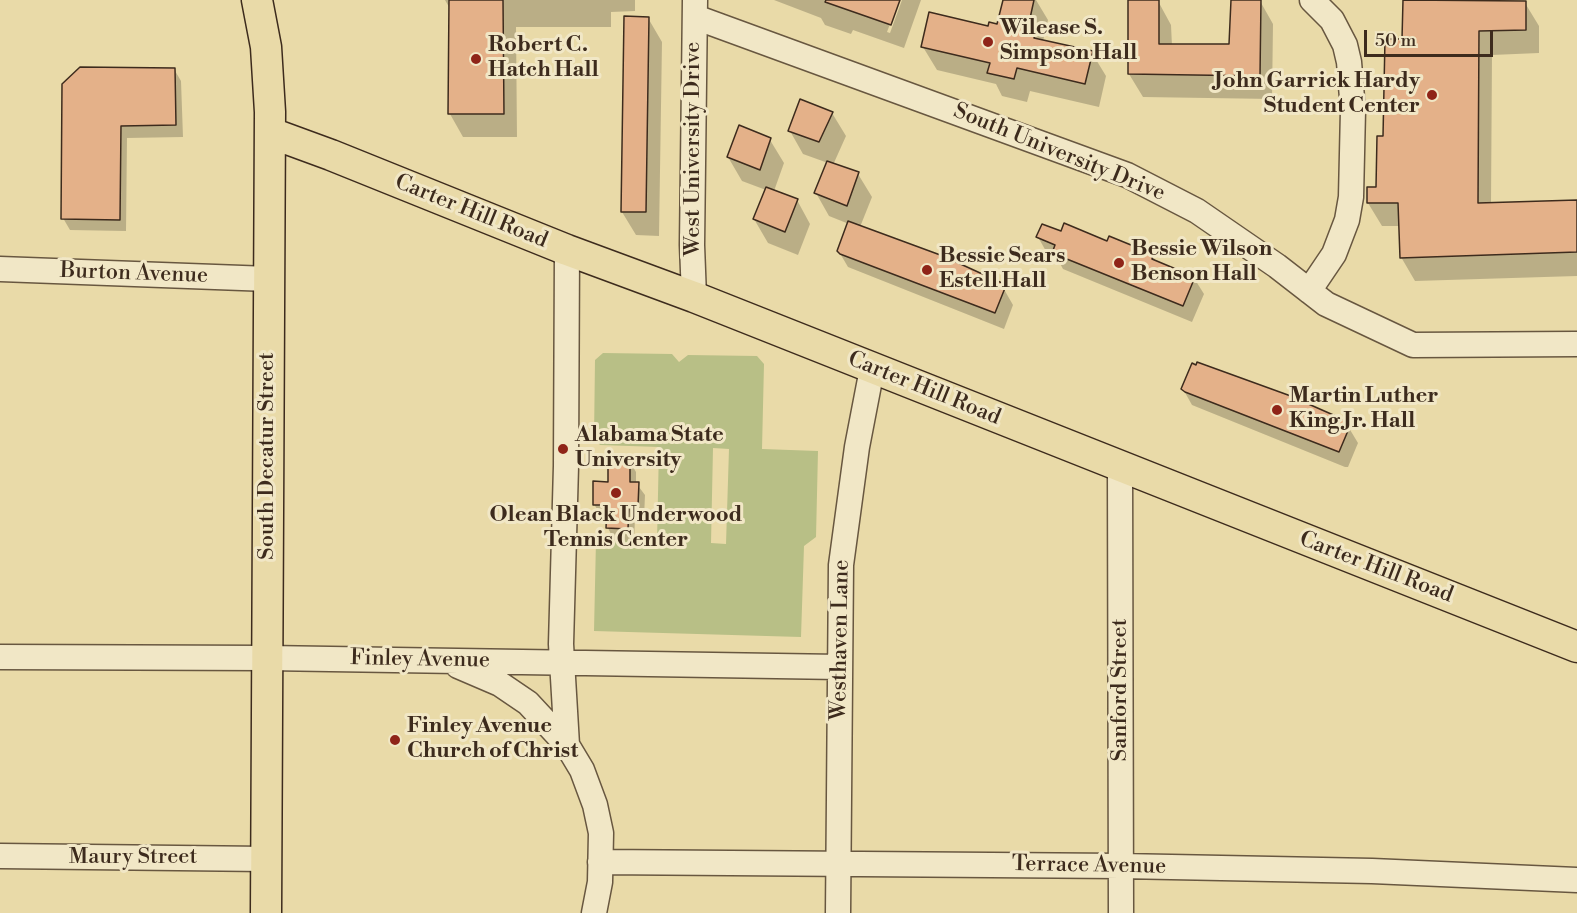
<!DOCTYPE html>
<style>
body{margin:0}
#map{position:relative;width:1577px;height:913px;overflow:hidden;background:#e9daa8;font-family:"Libre Bodoni",serif}
canvas{display:block}
.scale{position:absolute;left:1364px;top:30px;width:129px;height:27px;box-sizing:border-box;border:3px solid #3d2b1d;border-top:0;padding-left:8px;font-size:18px;line-height:21px;white-space:nowrap;color:#3d2b1d;-webkit-text-stroke:4px #f1e7c6;paint-order:stroke}
</style>
<div id="map">
<canvas width="1577" height="913"></canvas>
<div class="scale">50 m</div>
</div>
<script>
const ctx = document.querySelector('canvas').getContext('2d');
ctx.lineJoin = 'round';
function paint(path, color) {
  ctx.fillStyle = color;
  ctx.fill(path, 'evenodd');
}
function poly(rows) {
  const path = new Path2D();
  for (const r of rows) {
    path.moveTo(r[0], r[1]);
    for (let i = 2; i < r.length; i += 2) path.lineTo(r[i], r[i + 1]);
  }
  return path;
}
function strokePath(path, color, width, dash) {
  ctx.strokeStyle = color;
  ctx.lineWidth = width;
  ctx.lineCap = dash ? 'butt' : 'round';
  ctx.setLineDash(dash || []);
  ctx.stroke(path);
}
function label(font, color, halo, rows, align = 'center') {
  ctx.font = font + ' "Libre Bodoni",serif';
  ctx.lineWidth = 6;
  ctx.setLineDash([]);
  ctx.textBaseline = 'middle';
  ctx.strokeStyle = halo;
  ctx.fillStyle = color;
  for (const [text, x, y, turn = 0] of rows) {
    ctx.save();
    ctx.translate(x, y);
    ctx.rotate((+turn || 0) * Math.PI / 180);
    ctx.textAlign = isNaN(turn) ? turn : align;
    if (halo) ctx.strokeText(text, 0, 0);
    ctx.fillText(text, 0, 0);
    ctx.restore();
  }
}
const green = poly([
 [603,353,672,354,679,362,688,355,757,356,764,364,762,449,818,451,816,537,804,546,801,637,594,631,596,540,657,541,659,447,600,445,594,438,595,360],
 [713,448,729,449,726,544,711,543]
]);
const shadow = poly([
 [445,0,635,0,635,11,611,12,611,27,516,27,517,137,463,137,450,114,451,7,449,7],
 [774,0,899,0,887,32,890,33,902,0,921,0,904,48,853,30,851,34,825,25,821,18],
 [1005,0,1036,0,1048,20,1043,41,1092,53,1106,76,1099,107,1030,91,1027,102,1002,96,996,84,937,70,923,47,998,25],
 [1158,1,1171,25,1172,46,1231,45,1260,1,1273,24,1272,99,1143,97,1129,74],
 [1525,3,1539,26,1539,53,1492,55,1491,204,1577,201,1577,276,1415,281,1401,257,1400,226,1382,226,1368,203,1377,188,1403,40],
 [648,18,662,42,659,236,636,235,622,212],
 [174,69,181,81,183,137,127,138,126,231,70,230,63,218,64,84],
 [832,113,846,136,833,165,858,174,872,197,860,227,1001,284,1013,305,1004,329,848,267,838,250,849,224,829,216,816,193,828,163,803,154,790,131],
 [740,127,770,140,784,163,774,191,797,200,810,224,798,255,768,243,754,219,766,190,742,181,728,157],
 [1062,233,1108,243,1152,255,1157,263,1194,278,1204,294,1192,322,1063,269,1056,256,1047,253,1038,237],
 [1183,389,1346,423,1358,443,1348,467,1345,467,1192,405],
 [629,460,636,472,636,483,645,495,644,518,635,518,634,541,614,540,608,528,608,516,601,516,594,504]
]);
const building = poly([
 [449,0,503,0,504,114,448,114,449,0],
 [826,0,900,0,891,25,825,2,826,0],
 [1003,0,1034,0,1027,32,1035,34,1034,38,1093,51,1085,84,1017,68,1014,79,987,73,990,63,921,47,929,12,988,26,989,22,997,24,1003,0],
 [1128,0,1159,0,1159,44,1229,44,1231,0,1261,0,1260,76,1128,74,1128,0],
 [1403,0,1526,1,1526,30,1479,31,1478,203,1577,200,1577,252,1400,258,1398,203,1367,203,1367,187,1376,187,1377,136,1383,136,1385,39,1402,39,1403,0],
 [624,16,649,17,646,212,621,212,624,16],
 [80,67,175,68,176,125,121,126,120,220,61,219,62,84,80,67],
 [800,99,833,112,819,142,788,131,800,99],
 [739,125,771,138,760,170,727,157,739,125],
 [827,161,859,172,847,206,814,193,827,161],
 [766,187,798,199,785,232,753,219,766,187],
 [848,221,943,256,1002,283,1001,286,1005,288,995,313,840,254,837,251,848,221],
 [1064,223,1107,241,1109,236,1153,254,1152,259,1195,277,1183,306,1052,253,1055,245,1036,237,1042,224,1061,231,1064,223],
 [1197,362,1288,395,1347,421,1346,424,1350,426,1339,452,1185,392,1181,389,1192,363,1196,365,1197,362],
 [608,458,630,459,630,482,639,482,638,506,629,506,628,529,606,528,607,505,593,505,593,481,608,482,608,458]
]);
const minor = poly([
 [695,17,1127,175,1197,211,1277,266,1326,304,1413,345,1577,344],
 [567,250,566,466,561,644,567,745],
 [0,269,269,279],
 [1309,291,1334,254,1347,220,1351,197,1353,110,1349,62,1345,45,1332,20,1312,0],
 [694,297,692,245,695,0],
 [1120,467,1121,913],
 [0,657,267,658,840,667],
 [458,666,500,684,528,703,567,745,582,770,595,805,601,833,600,882,594,913],
 [0,856,266,859],
 [600,862,1121,866,1372,871,1577,880],
 [838,913,841,565,857,447,872,369]
]);
const major = poly([
 [257,0,266,47,270,112,266,913],
 [271,133,331,155,567,250,694,297,1577,647]
]);
const markers = [
 [988,42,6,"#8f2418"],
 [476,59,6,"#8f2418"],
 [1432,95,6,"#8f2418"],
 [1119,263,6,"#8f2418"],
 [927,270,6,"#8f2418"],
 [1277,410,6,"#8f2418"],
 [563,449,6,"#8f2418"],
 [616,493,6,"#8f2418"],
 [395,740,6,"#8f2418"]
];
const poiNames = [
 ["Wilease S.",1000,29],
 ["Simpson Hall",1000,54],
 ["Robert C.",488,46],
 ["Hatch Hall",488,71],
 ["John Garrick Hardy",1420,82,"right"],
 ["Student Center",1420,107,"right"],
 ["Bessie Wilson",1131,250],
 ["Benson Hall",1131,275],
 ["Bessie Sears",939,257],
 ["Estell Hall",939,282],
 ["Martin Luther",1289,397],
 ["King Jr. Hall",1289,422],
 ["Alabama State",575,436],
 ["University",575,461],
 ["Olean Black Underwood",616,516,"center"],
 ["Tennis Center",616,541,"center"],
 ["Finley Avenue",407,727],
 ["Church of Christ",407,752]
];
const streetNames = [
 ["West University Drive",694,149,-90],
 ["South University Drive",1059,153,22],
 ["Carter Hill Road",471,212,22],
 ["Burton Avenue",134,274,2],
 ["Carter Hill Road",924,389,22],
 ["South Decatur Street",268,456,-90],
 ["Carter Hill Road",1376,568,21],
 ["Westhaven Lane",841,640,-89],
 ["Finley Avenue",420,660,1],
 ["Sanford Street",1121,690,-90],
 ["Maury Street",133,858],
 ["Terrace Avenue",1089,866,1]
];
paint(green, '#b8bf86');
paint(shadow, '#0003');
paint(building, '#e4b189');
strokePath(building, '#3d2b1d', 1.5);
strokePath(minor, '#685740', 27);
strokePath(major, '#3d2b1d', 33);
strokePath(minor, '#f1e7c6', 24);
strokePath(major, '#e9daa8', 30);
for (const [x, y, r, color] of markers) {
  const dot = new Path2D();
  dot.arc(x, y, r, 0, 2 * Math.PI);
  ctx.fillStyle = color;
  ctx.fill(dot);
  strokePath(dot, '#f1e7c6', 2);
}
label('bold 22px', '#3d2b1d', '#f1e7c6', poiNames, 'left');
label('22px', '#3d2b1d', '#f1e7c6', streetNames);
</script>
